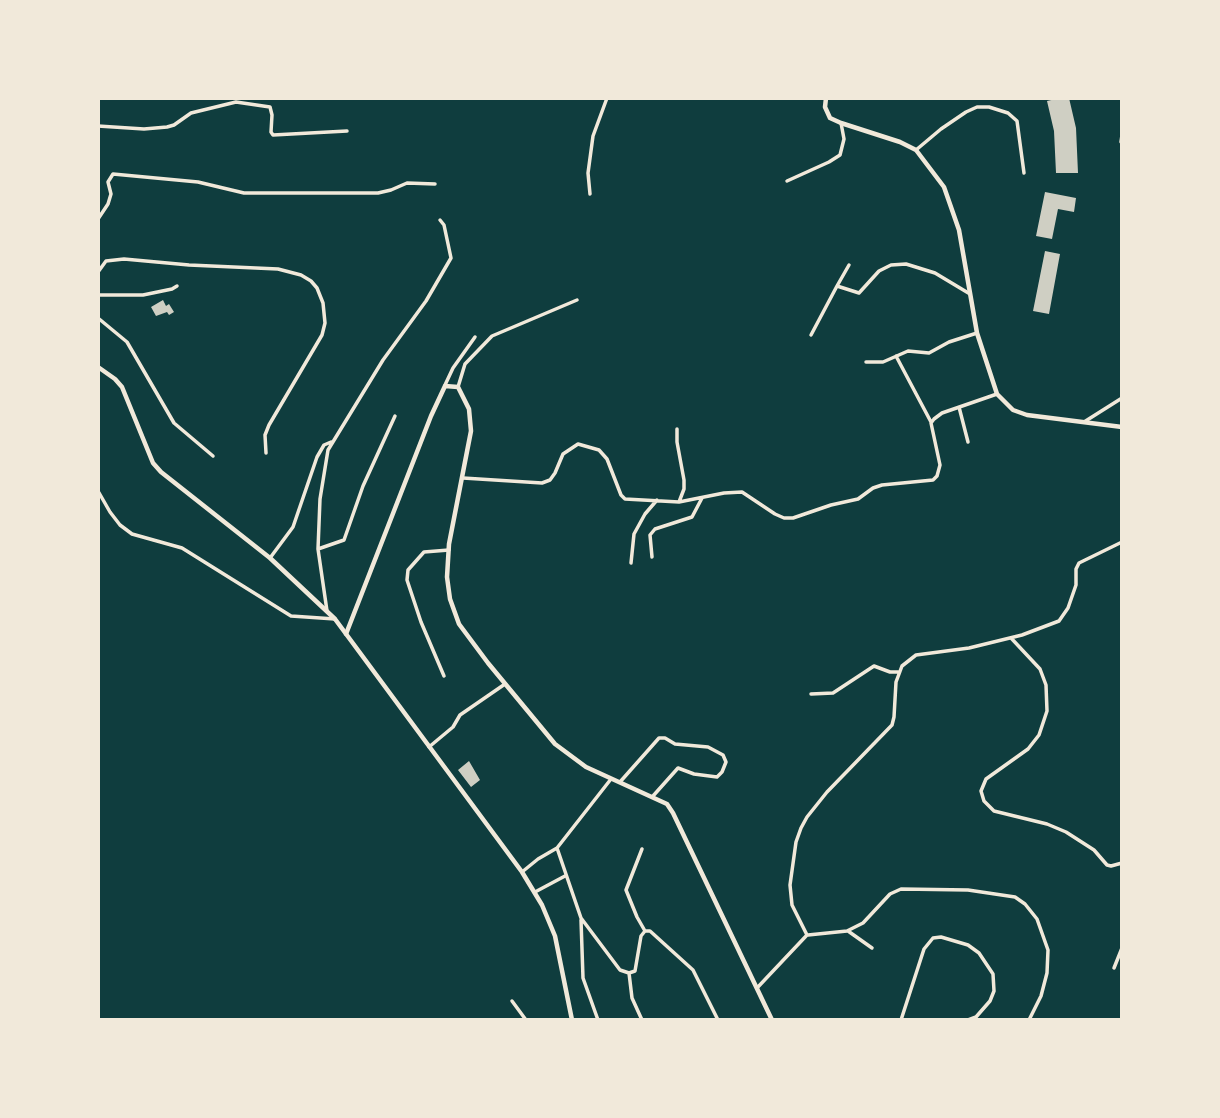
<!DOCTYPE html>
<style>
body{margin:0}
#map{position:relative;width:1220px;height:1118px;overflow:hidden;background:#0f3d3e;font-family:"IBM Plex Sans",sans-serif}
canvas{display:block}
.frame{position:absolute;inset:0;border:100px solid #f1e9da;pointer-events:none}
</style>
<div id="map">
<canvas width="1220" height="1118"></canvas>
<div class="frame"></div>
</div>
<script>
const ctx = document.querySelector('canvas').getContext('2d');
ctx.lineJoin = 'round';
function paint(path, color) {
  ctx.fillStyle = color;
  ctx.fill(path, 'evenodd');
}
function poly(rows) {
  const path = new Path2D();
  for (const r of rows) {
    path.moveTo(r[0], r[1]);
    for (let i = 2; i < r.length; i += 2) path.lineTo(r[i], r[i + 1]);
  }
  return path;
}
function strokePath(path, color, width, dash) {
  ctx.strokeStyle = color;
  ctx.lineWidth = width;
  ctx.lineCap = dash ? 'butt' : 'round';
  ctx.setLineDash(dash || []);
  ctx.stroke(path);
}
const building = poly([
 [1060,98,1069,98,1076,128,1078,173,1056,173,1054,131,1047,101],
 [1045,192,1076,198,1074,212,1058,209,1052,239,1036,236],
 [1045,251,1060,254,1049,314,1033,311],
 [163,300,166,306,169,304,174,312,169,315,167,312,156,316,151,307],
 [469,761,480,780,471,787,458,770]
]);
const minor = poly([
 [98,126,144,129,167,127,174,125,191,113,236,102,270,107,272,115,271,132,273,135,347,131],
 [1121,142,1122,135],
 [916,150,941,129,966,112,977,107,989,107,1008,113,1017,121,1024,173],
 [787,181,829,162,840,155,844,139,841,123],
 [590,194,588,173,593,136,607,98],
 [98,219,108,204,111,194,108,182,113,174,198,182,244,193,378,193,391,190,407,183,435,184],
 [98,272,106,261,124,259,189,265,278,269,301,275,311,281,317,288,323,303,325,323,322,335,269,425,265,435,266,453],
 [837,286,849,265],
 [98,295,143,295,172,289,177,286],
 [98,318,127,342,174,423,213,456],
 [811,335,837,286,859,293,879,271,891,265,906,264,935,273,970,294],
 [896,356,931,422],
 [866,362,883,362,908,351,929,353,949,342,977,333],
 [445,385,453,368,475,337],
 [458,387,465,364,492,336,577,300],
 [959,407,968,442],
 [1084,422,1122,398],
 [677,429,677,442,684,480,684,489,679,502],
 [463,478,542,483,550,480,555,473,563,454,578,444,599,450,607,459,621,495,625,499,679,502,724,493,742,492,775,514,784,518,793,518,831,505,858,499,873,488,882,485,933,480,937,476,940,465,931,423,934,419,942,413,997,394],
 [98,491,110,512,120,525,132,534,182,548,291,616,335,619],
 [318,549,344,540,363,486,395,416],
 [652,557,650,535,655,529,692,517,702,498],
 [270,558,293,527,317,457,324,445,331,442],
 [631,563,634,534,645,514,657,500],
 [327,611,318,549,320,499,328,450,383,360,426,301,451,258,444,225,440,220],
 [1011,638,1040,669,1046,685,1047,711,1039,735,1028,749,986,779,981,791,984,801,994,811,1047,824,1066,832,1094,850,1107,865,1111,866,1122,863],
 [444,676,421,622,407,580,408,570,424,552,449,550],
 [811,694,833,693,874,666,890,672,898,672],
 [429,747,453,727,460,715,505,684],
 [620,782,659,738,665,738,675,744,708,747,723,755,726,762,722,772,717,777,694,774,678,768,653,796],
 [557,848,581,918,620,970,629,973,635,971,641,936,645,931,650,931,693,970,718,1020],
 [642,849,626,890,637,917,645,931],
 [522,872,538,859,557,848,611,779],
 [535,892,565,876],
 [581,920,583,978,598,1020],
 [848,931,872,948],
 [808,935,847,931,863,923,890,894,901,889,968,890,1015,897,1025,904,1037,919,1048,950,1047,973,1041,996,1029,1020],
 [1114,968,1122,948],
 [629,973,632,998,642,1020],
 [757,988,807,935,792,905,790,885,796,842,801,828,807,817,827,792,892,725,894,717,896,682,902,666,916,655,969,648,1022,635,1059,621,1068,608,1076,585,1076,569,1079,563,1122,542],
 [512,1001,526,1020],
 [901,1020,924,949,933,938,941,937,968,945,979,953,993,974,994,991,990,1001,976,1017,968,1020]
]);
const tertiary = poly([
 [826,98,825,107,830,118,841,123,900,142,916,150,944,187,959,230,977,333,997,394,1013,410,1027,415,1122,427],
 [346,634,431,416,445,386,458,387,469,409,471,431,449,544,447,577,450,599,459,624,488,663,555,744,586,767,667,804,673,813,772,1020]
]);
const secondary = poly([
 [98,367,115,379,122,387,153,463,161,472,270,558,335,619,522,872,542,905,555,936,572,1020]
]);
paint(building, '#cfcfc3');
strokePath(minor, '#f1e9da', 3.5);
strokePath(tertiary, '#f1e9da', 4.5);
strokePath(secondary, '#f1e9da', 4.5);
</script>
